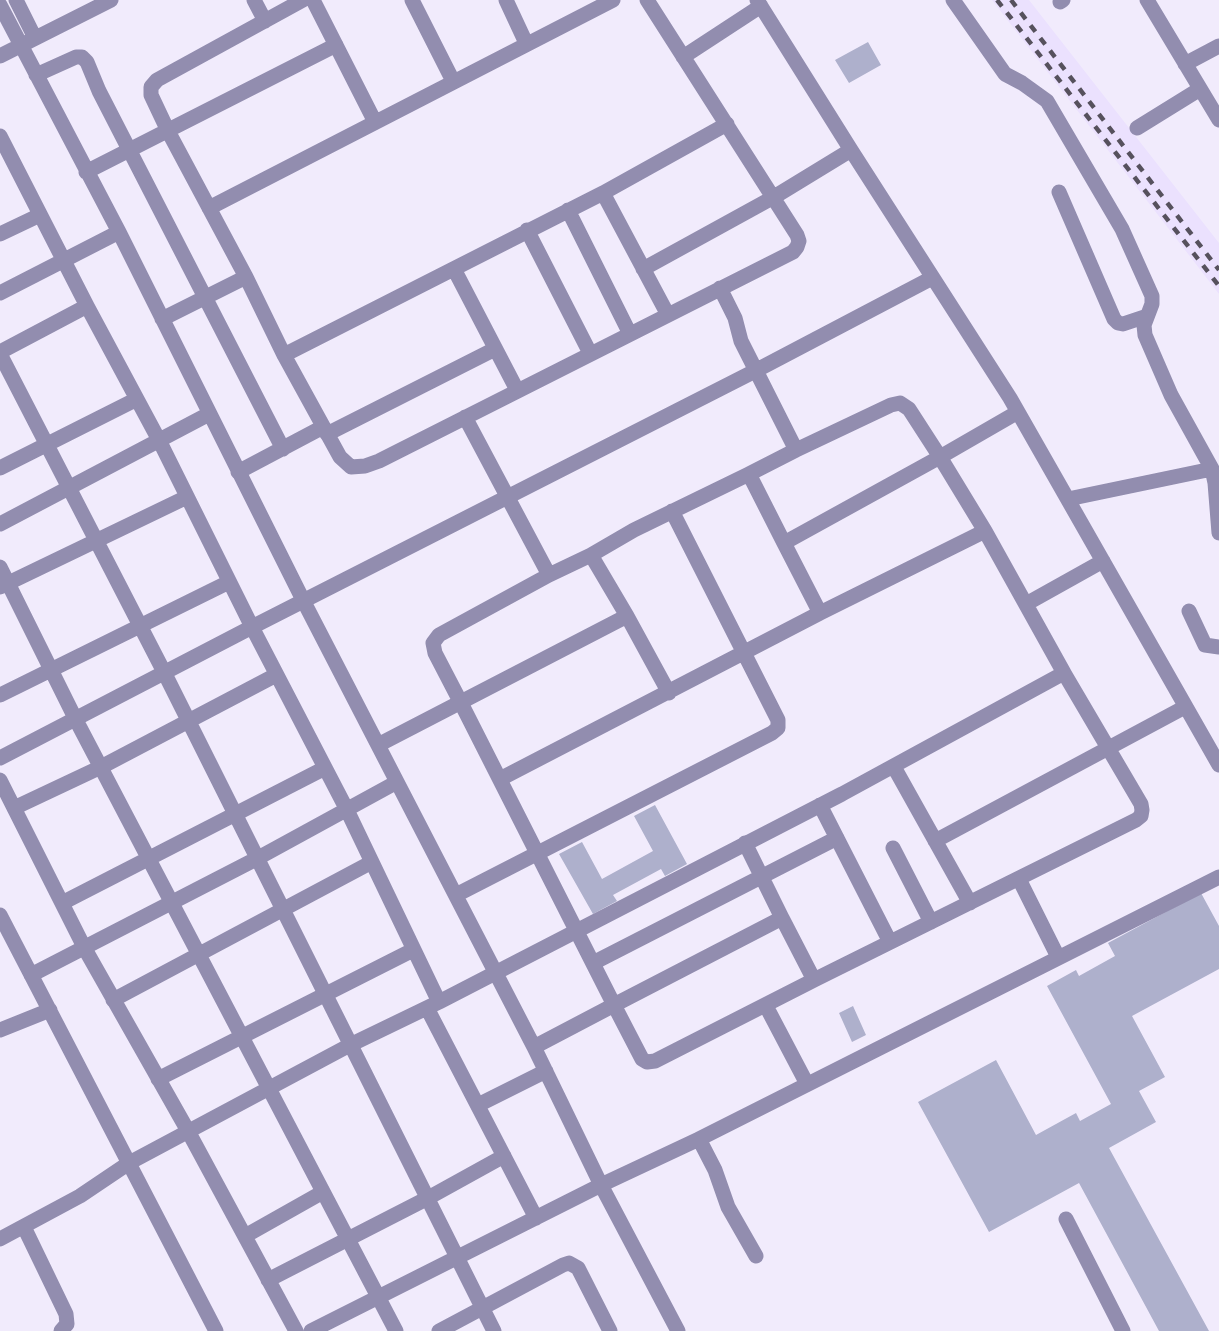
<!DOCTYPE html>
<style>
body{margin:0}
canvas{display:block;background:#f1ebfc}
</style>
<canvas width="1219" height="1331"></canvas>
<script>
const ctx = document.querySelector('canvas').getContext('2d');
ctx.lineJoin = 'round';
function paint(path, color) {
  ctx.fillStyle = color;
  ctx.fill(path, 'evenodd');
}
function poly(rows) {
  const path = new Path2D();
  for (const r of rows) {
    path.moveTo(r[0], r[1]);
    for (let i = 2; i < r.length; i += 2) path.lineTo(r[i], r[i + 1]);
  }
  return path;
}
function strokePath(path, color, width, dash) {
  ctx.strokeStyle = color;
  ctx.lineWidth = width;
  ctx.lineCap = dash ? 'butt' : 'round';
  ctx.setLineDash(dash || []);
  ctx.stroke(path);
}
const built = poly([
 [992,0,1029,0,1219,243,1219,294]
]);
const building = poly([
 [868,42,881,65,849,83,835,60],
 [655,805,687,864,665,876,661,869,613,895,617,901,593,914,559,854,582,842,602,879,653,851,634,816],
 [1201,893,1219,926,1219,969,1132,1016,1165,1077,1139,1091,1156,1122,1109,1148,1209,1331,1159,1331,1079,1183,989,1232,918,1102,996,1060,1036,1135,1076,1113,1080,1121,1111,1104,1047,986,1076,970,1079,976,1115,956,1108,943],
 [853,1006,866,1035,852,1042,839,1013]
]);
const minor = poly([
 [16,0,35,38],
 [254,0,265,21],
 [303,0,157,80,151,87,151,95,168,131,246,277,284,355,340,457,351,467,365,466,379,461,793,252,797,247,799,241,797,235,647,0],
 [313,0,375,122],
 [412,0,453,81],
 [506,0,526,43],
 [757,0,851,150,1010,398,1219,765],
 [953,0,1005,74,1022,83,1047,101,1122,229,1152,296,1152,304,1144,325,1145,335,1171,395,1212,469],
 [1147,0,1219,120],
 [1060,2,1063,0],
 [0,5,119,232,304,602,534,1047,601,1185,678,1331],
 [0,56,111,0],
 [683,57,761,6],
 [1185,64,1219,46],
 [36,75,76,57,82,57,87,62,99,91,283,449],
 [1137,128,1200,89],
 [0,136,87,306,160,442,252,627,347,810,439,1002],
 [86,172,336,45],
 [1059,192,1114,319,1118,323,1123,324,1147,316],
 [603,193,668,315],
 [209,208,613,0],
 [568,210,630,334],
 [527,230,590,353],
 [0,234,40,215],
 [454,269,517,390],
 [643,269,774,197,851,150],
 [720,288,735,318,741,341,796,450,891,405,900,403,909,409,940,457,784,543,749,474,796,450],
 [0,293,119,232],
 [162,319,246,277],
 [0,352,87,306],
 [0,354,164,672,494,1331],
 [284,355,603,193,727,124],
 [465,417,549,575],
 [327,434,495,349],
 [0,468,137,399],
 [238,472,323,427],
 [1068,499,1212,469,1215,483,1219,533],
 [0,524,209,414],
 [985,531,940,457,1018,412],
 [0,567,76,720,396,1331],
 [0,587,187,497],
 [1026,604,1103,561],
 [1189,611,1205,645,1219,647],
 [820,613,985,531,1064,673],
 [627,616,669,693],
 [0,695,229,582],
 [378,745,627,616,591,555],
 [0,758,252,627,755,371,932,278],
 [894,767,970,903],
 [500,779,820,613,784,543],
 [0,780,85,949,188,1131,296,1331],
 [820,805,890,942],
 [14,808,101,767,276,675],
 [935,841,1185,707],
 [745,843,782,918],
 [893,848,931,922],
 [1019,879,1058,957],
 [456,895,772,733,778,728,778,720,672,511],
 [62,903,325,768],
 [0,915,216,1331],
 [593,963,837,838],
 [31,975,258,858,397,782],
 [113,1000,372,862],
 [766,1006,807,1084],
 [427,1008,536,1218],
 [0,1030,50,1010],
 [534,1047,614,1005,782,918,814,980,655,1061,647,1062,642,1059,614,1005,576,930,461,703,435,653,433,643,439,635,549,575,591,555,634,530,749,474],
 [158,1079,413,950],
 [478,1105,546,1071],
 [699,1139,715,1170,728,1207,756,1256],
 [1066,1219,1123,1331],
 [24,1227,66,1314,67,1324,61,1331],
 [245,1236,323,1192],
 [0,1239,80,1196,129,1163,350,1045,439,1002,842,794,1064,673,1141,804,1142,810,1141,816,1136,820,814,980],
 [268,1280,428,1198,504,1156],
 [311,1331,601,1185,699,1139,1219,877],
 [439,1331,563,1265,569,1263,578,1268,610,1331]
]);
const rail = poly([
 [997,0,1219,286],
 [1011,0,1219,270]
]);
paint(built, '#ebe1fe');
paint(building, '#aeb0cc');
strokePath(minor, '#928daf', 15);
strokePath(rail, '#56515d', 4.5, [8, 8]);
</script>
